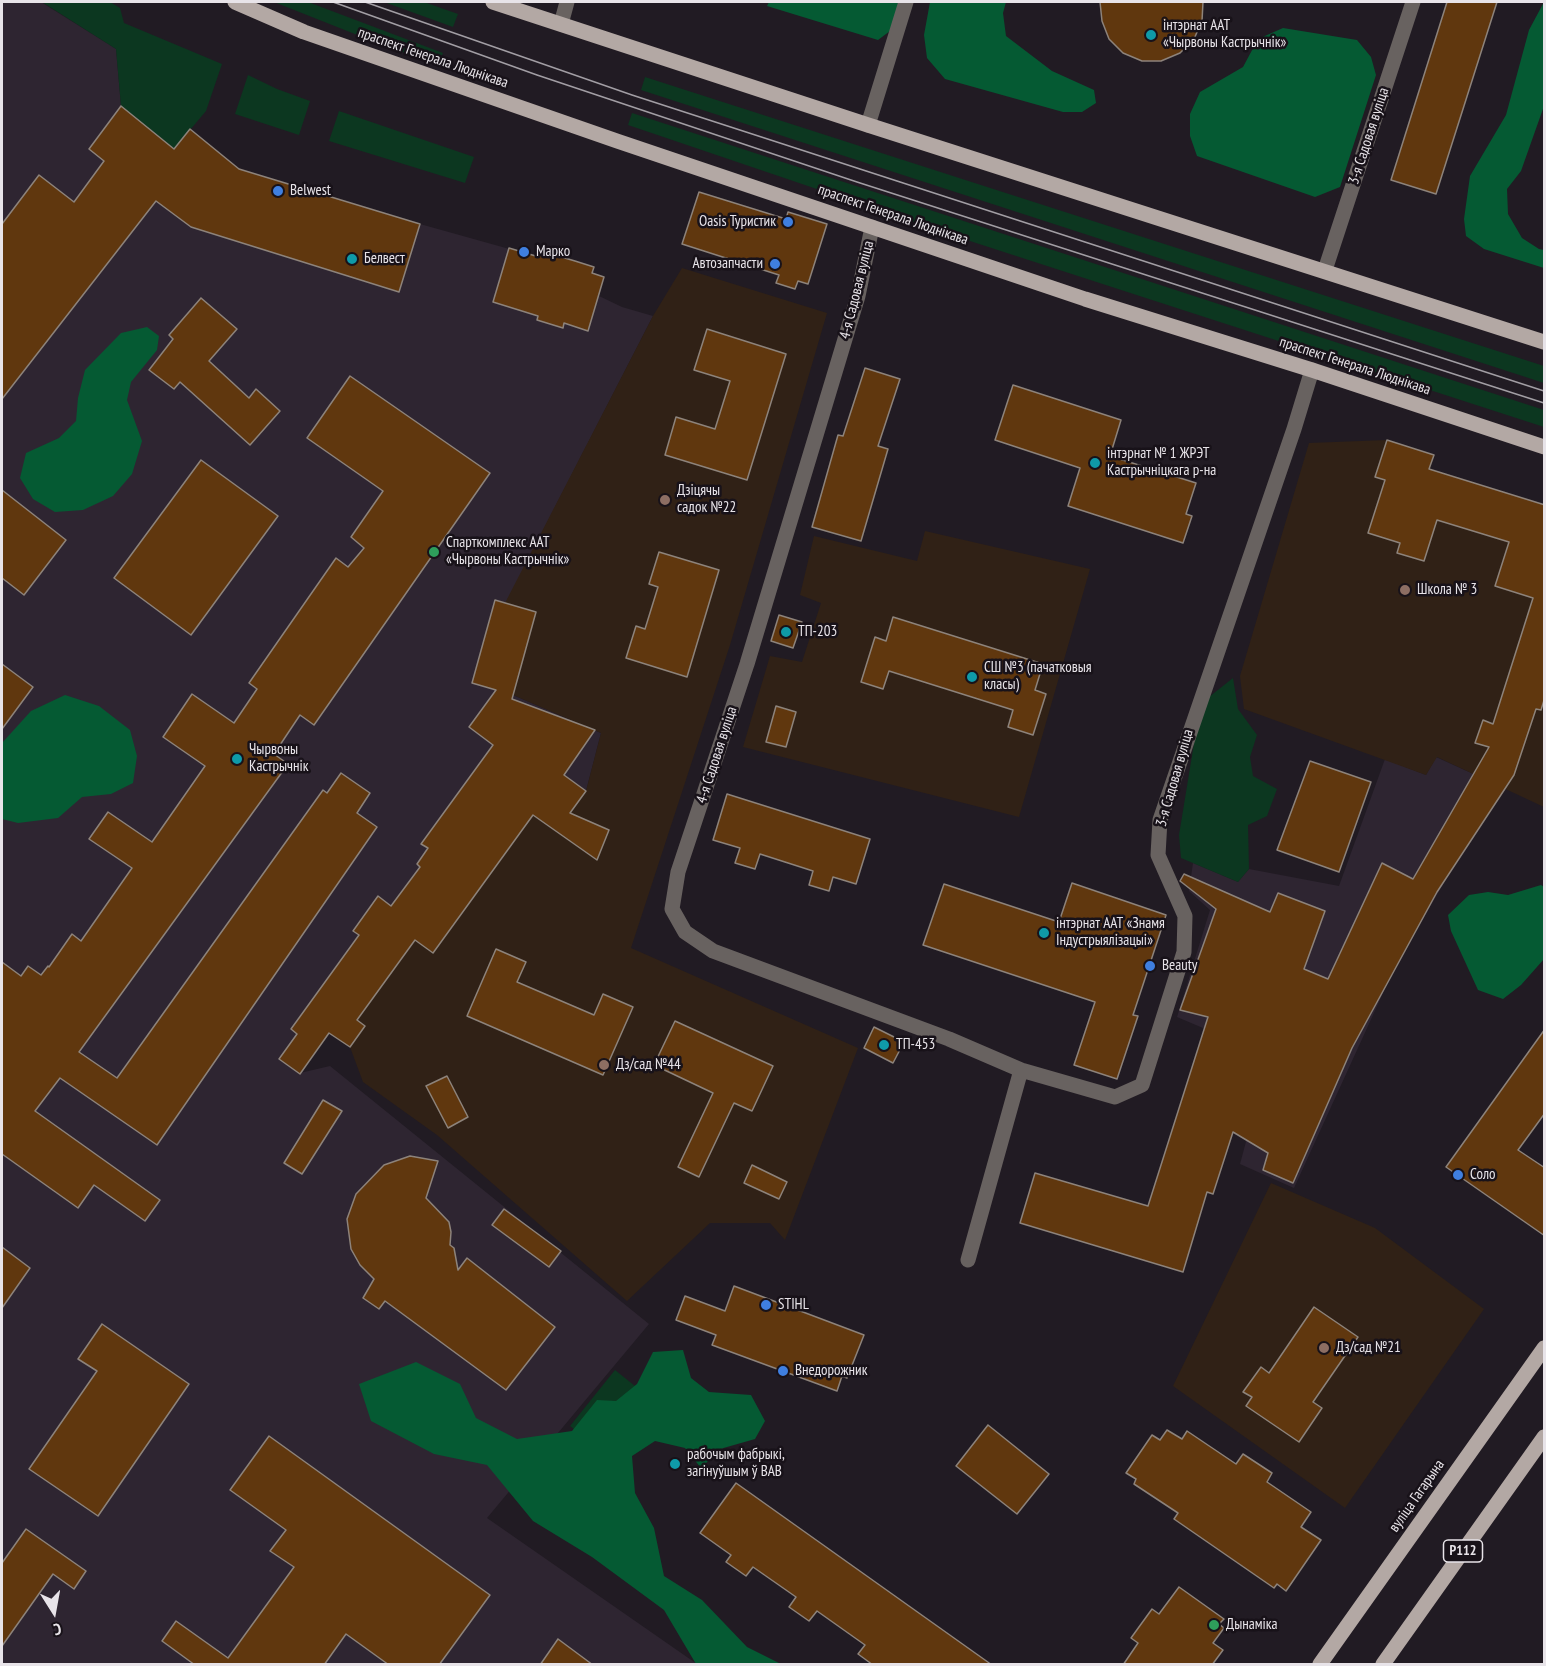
<!DOCTYPE html>
<meta charset="utf-8">
<style>
body{margin:0}
#map{position:relative;width:1546px;height:1666px;overflow:hidden;background:#211b23;font-family:"PT Sans Narrow",sans-serif}
canvas{display:block}
.frame{position:absolute;inset:0;border:3px solid #e8e4e9;pointer-events:none}
.north{position:absolute;left:24px;top:1582px;width:60px;height:60px;-webkit-text-stroke:4px #181219;paint-order:stroke;rotate:169deg;font-size:16px;font-weight:700;line-height:24px;text-align:center;color:#e8e4e9}
.north::after{content:'';display:block;margin:auto;width:21px;height:27px;background:#e8e4e9;clip-path:polygon(50% 0,100% 100%,50% 72%,0 100%)}
</style>
<div id="map">
<canvas width="1546" height="1666"></canvas>
<div class="frame"></div>
<div class="north">С</div>
</div>
<script>
const ctx = document.querySelector('canvas').getContext('2d');
ctx.lineJoin = 'round';
function paint(path, color) {
  ctx.fillStyle = color;
  ctx.fill(path, 'evenodd');
}
function poly(rows) {
  const path = new Path2D();
  for (const r of rows) {
    path.moveTo(r[0], r[1]);
    for (let i = 2; i < r.length; i += 2) path.lineTo(r[i], r[i + 1]);
  }
  return path;
}
function strokePath(path, color, width, dash) {
  ctx.strokeStyle = color;
  ctx.lineWidth = width;
  ctx.lineCap = dash ? 'butt' : 'round';
  ctx.setLineDash(dash || []);
  ctx.stroke(path);
}
function label(font, color, halo, rows, align = 'center') {
  ctx.font = font + ' "PT Sans Narrow",sans-serif';
  ctx.lineWidth = 5;
  ctx.setLineDash([]);
  ctx.textBaseline = 'middle';
  ctx.strokeStyle = halo;
  ctx.fillStyle = color;
  for (const [text, x, y, turn = 0] of rows) {
    ctx.save();
    ctx.translate(x, y);
    ctx.rotate((+turn || 0) * Math.PI / 180);
    ctx.textAlign = isNaN(turn) ? turn : align;
    if (halo) ctx.strokeText(text, 0, 0);
    ctx.fillText(text, 0, 0);
    ctx.restore();
  }
}
const built = poly([
 [2,2,41,2,116,49,121,106,174,148,190,129,239,169,420,224,538,257,541,251,594,267,592,273,604,277,599,296,622,307,653,316,506,603,536,612,513,695,601,733,586,791,556,832,533,816,433,953,415,940,357,1020,365,1026,350,1047,329,1033,300,1073,330,1066,649,1324,487,1518,697,1664,2,1664],
 [1436,757,1500,786,1394,969,1294,1188,1240,1164,1269,1056,1177,1017,1210,910,1189,891,1193,863,1238,882,1249,869,1339,886,1385,759,1426,775]
]);
const education = poly([
 [682,268,827,313,730,645,631,948,858,1048,785,1240,770,1223,710,1223,627,1301,437,1135,363,1082,350,1047,365,1026,357,1020,415,940,433,953,533,815,556,831,586,791,601,733,513,695,536,612,505,603,653,316],
 [1387,440,1434,455,1430,469,1544,505,1544,807,1437,757,1426,775,1244,709,1240,676,1309,443],
 [925,531,1090,569,1019,817,743,747,770,656,802,662,821,603,800,595,814,536,917,561],
 [1271,1183,1375,1228,1484,1309,1345,1508,1173,1386]
]);
const green = poly([
 [42,2,110,2,120,8,124,23,222,64,206,111,174,149,121,106,116,49],
 [274,2,308,2,443,53,438,65,375,42],
 [384,2,424,2,458,14,453,27],
 [248,75,277,89,310,101,299,135,235,114],
 [645,77,1544,366,1544,383,641,90],
 [339,111,474,157,465,183,329,141],
 [632,113,1544,410,1544,427,973,242,628,125],
 [1233,678,1238,709,1257,735,1250,757,1253,776,1277,789,1267,816,1248,825,1249,869,1238,882,1181,858,1179,835,1197,725,1209,697],
 [615,1370,650,1398,606,1454,570,1426]
]);
const forest = poly([
 [769,2,901,2,894,28,878,40,767,6],
 [930,2,1006,2,1003,13,1006,36,1052,71,1094,90,1096,103,1082,112,1063,112,945,79,927,58,924,35],
 [1544,2,1544,106,1521,171,1507,189,1508,214,1522,238,1539,249,1544,250,1544,268,1484,249,1466,236,1464,219,1470,176,1506,115,1529,30],
 [1283,28,1357,40,1371,57,1376,75,1340,187,1315,197,1197,156,1190,136,1190,114,1200,92,1243,67,1258,39],
 [147,327,159,336,157,350,131,382,127,400,142,441,132,474,113,496,83,510,55,512,33,499,20,478,26,453,59,438,76,421,78,398,85,370,121,333],
 [65,695,99,706,130,730,137,756,133,783,111,794,82,797,58,818,18,823,2,819,2,743,31,711],
 [1541,885,1544,887,1544,959,1521,985,1503,999,1478,990,1451,931,1448,915,1469,895,1488,892,1508,895],
 [683,1350,691,1378,709,1392,751,1395,765,1421,755,1439,720,1449,701,1468,685,1448,655,1441,632,1456,635,1493,654,1528,664,1576,702,1600,747,1647,781,1664,696,1664,664,1610,592,1557,533,1521,487,1465,434,1454,371,1421,359,1384,416,1362,460,1384,476,1418,517,1439,572,1431,597,1400,616,1401,637,1384,653,1352]
]);
const building = poly([
 [1100,2,1203,2,1202,21,1194,39,1180,53,1161,61,1142,61,1123,53,1109,39,1102,21,1100,2],
 [1447,2,1497,2,1436,194,1391,180,1447,2],
 [121,106,174,149,190,129,239,169,420,224,399,292,191,227,156,201,2,399,2,224,39,175,74,202,104,161,89,149,121,106],
 [699,192,786,219,788,212,827,224,808,284,798,281,795,289,776,283,779,275,682,244,699,192],
 [509,248,539,257,541,251,575,261,594,267,592,273,604,277,588,331,564,323,563,328,537,320,538,316,493,302,509,248],
 [201,298,237,329,209,361,249,398,256,389,280,411,250,445,180,382,174,389,149,370,173,339,169,335,201,298],
 [707,329,786,354,747,480,665,455,676,417,715,429,730,381,694,370,707,329],
 [865,368,900,379,878,446,888,449,861,541,812,527,838,435,843,436,865,368],
 [350,376,490,473,314,725,300,715,274,754,288,764,79,1052,117,1078,323,790,327,793,341,773,370,793,357,813,377,827,157,1145,60,1078,35,1111,160,1200,145,1221,94,1185,78,1208,2,1154,2,962,21,976,28,966,41,975,48,966,49,967,72,934,81,941,132,868,89,839,108,812,152,842,205,766,163,737,192,694,234,723,257,689,249,683,336,558,348,567,364,548,351,537,383,491,307,438,350,376],
 [1013,385,1121,420,1110,456,1196,483,1186,514,1192,516,1183,543,1068,506,1080,468,995,440,1013,385],
 [1387,440,1434,455,1429,469,1545,505,1545,697,1541,710,1536,709,1514,775,1437,892,1352,1048,1293,1183,1263,1170,1268,1153,1233,1132,1213,1194,1207,1192,1183,1272,1020,1223,1035,1173,1148,1206,1208,1017,1180,1010,1216,909,1180,881,1184,874,1270,912,1278,893,1325,911,1304,969,1328,979,1382,863,1413,879,1489,747,1475,743,1483,720,1493,724,1533,598,1495,586,1509,542,1437,520,1424,561,1397,553,1400,543,1368,533,1385,480,1375,477,1387,440],
 [201,460,278,516,191,635,114,578,201,460],
 [2,490,66,540,24,595,2,578,2,490],
 [659,552,719,570,687,677,626,658,636,626,645,629,658,587,649,584,659,552],
 [495,600,536,612,512,699,595,730,564,775,586,791,570,813,609,830,597,860,533,815,433,953,415,940,357,1020,365,1026,350,1047,329,1033,300,1074,279,1059,297,1034,291,1029,359,935,353,931,378,896,391,906,420,867,417,864,428,848,421,844,493,745,469,727,496,690,472,683,495,600],
 [779,615,802,622,793,648,771,641,779,615],
 [893,617,1043,664,1035,690,1046,694,1033,735,1008,727,1013,710,889,671,883,689,861,682,875,637,886,641,893,617],
 [2,664,33,687,2,729,2,664],
 [776,706,796,712,786,747,766,742,776,706],
 [1310,761,1371,782,1339,872,1277,850,1310,761],
 [727,794,870,839,856,884,833,877,829,891,809,885,813,871,760,854,755,869,735,863,740,848,713,840,727,794],
 [1072,883,1166,915,1133,1015,1138,1016,1117,1079,1074,1065,1095,1002,923,945,944,884,1059,922,1072,883],
 [496,949,526,962,517,982,594,1015,603,994,633,1007,603,1075,467,1016,496,949],
 [675,1021,773,1066,752,1111,734,1103,699,1177,678,1167,713,1093,654,1065,675,1021],
 [874,1027,904,1042,893,1063,864,1048,874,1027],
 [1545,1029,1545,1113,1518,1150,1545,1168,1545,1236,1446,1167,1545,1029],
 [447,1076,468,1117,448,1128,426,1086,447,1076],
 [323,1100,342,1111,302,1174,284,1163,323,1100],
 [410,1156,438,1161,426,1198,449,1222,451,1232,450,1245,454,1248,458,1270,467,1258,555,1327,506,1390,385,1301,379,1309,363,1298,374,1279,360,1265,351,1249,347,1219,356,1194,384,1165,410,1156],
 [752,1165,787,1182,779,1199,744,1183,752,1165],
 [504,1209,561,1251,549,1267,492,1225,504,1209],
 [2,1247,30,1268,2,1308,2,1247],
 [734,1286,864,1335,847,1378,842,1376,837,1391,712,1345,716,1335,676,1320,685,1296,725,1311,734,1286],
 [1314,1307,1358,1337,1313,1402,1322,1408,1299,1442,1246,1406,1252,1397,1243,1392,1261,1367,1269,1373,1314,1307],
 [102,1324,189,1384,98,1516,29,1469,97,1371,78,1359,102,1324],
 [988,1425,1049,1474,1017,1514,956,1466,988,1425],
 [1167,1430,1182,1439,1187,1431,1236,1464,1243,1454,1272,1473,1267,1482,1311,1512,1301,1527,1321,1540,1286,1591,1277,1584,1274,1588,1174,1519,1178,1513,1134,1484,1136,1479,1126,1473,1152,1435,1160,1440,1167,1430],
 [269,1436,490,1595,439,1665,389,1665,346,1634,324,1665,195,1665,162,1641,176,1621,228,1658,294,1567,270,1551,286,1530,230,1490,269,1436],
 [736,1483,992,1665,873,1665,858,1654,865,1645,817,1611,809,1621,789,1607,796,1597,753,1567,746,1576,726,1562,731,1555,700,1533,736,1483],
 [26,1529,86,1571,74,1589,53,1574,2,1646,2,1563,26,1529],
 [1179,1587,1224,1619,1219,1624,1224,1628,1213,1643,1223,1650,1212,1665,1123,1665,1138,1643,1131,1638,1152,1609,1159,1614,1179,1587],
 [558,1639,593,1665,540,1665,558,1639]
]);
const street = poly([
 [561,24,567,2],
 [868,125,906,2],
 [872,227,858,296,747,664,678,872,672,909,685,932,713,951,949,1039,1021,1070],
 [1325,270,1413,2],
 [968,1260,1021,1070,1115,1097,1142,1085,1184,952,1185,916,1158,855,1160,820,1294,429,1312,370]
]);
const primary = poly([
 [235,2,304,32,617,141,1085,299,1312,370,1544,447],
 [493,2,868,125,1544,342],
 [1320,1664,1544,1348],
 [1383,1664,1544,1437]
]);
const tram = poly([
 [333,2,537,75,857,182,1544,403],
 [365,2,632,95,1544,391]
]);
const markers = [
 [1151,35,6,"#0f9aa8"],
 [278,191,6,"#3f7fe0"],
 [788,222,6,"#3f7fe0"],
 [524,252,6,"#3f7fe0"],
 [352,259,6,"#0f9aa8"],
 [775,264,6,"#3f7fe0"],
 [1095,463,6,"#0f9aa8"],
 [665,500,6,"#8d6e63"],
 [434,552,6,"#2e9e5b"],
 [1405,590,6,"#8d6e63"],
 [786,632,6,"#0f9aa8"],
 [972,677,6,"#0f9aa8"],
 [237,759,6,"#0f9aa8"],
 [1044,933,6,"#0f9aa8"],
 [1150,966,6,"#3f7fe0"],
 [884,1045,6,"#0f9aa8"],
 [604,1065,6,"#8d6e63"],
 [1458,1175,6,"#3f7fe0"],
 [766,1305,6,"#3f7fe0"],
 [1324,1348,6,"#8d6e63"],
 [783,1371,6,"#3f7fe0"],
 [675,1464,6,"#0f9aa8"],
 [1214,1625,6,"#2e9e5b"]
];
const shields = [
 [1463,1551,39]
];
const shieldNames = [
 ["Р112",1463,1551]
];
const poiNames = [
 ["інтэрнат ААТ",1163,26],
 ["«Чырвоны Кастрычнік»",1163,43],
 ["Belwest",290,191],
 ["Oasis Туристик",776,222,"right"],
 ["Марко",536,252],
 ["Белвест",364,259],
 ["Автозапчасти",763,264,"right"],
 ["інтэрнат № 1 ЖРЭТ",1107,454],
 ["Кастрычніцкага р-на",1107,471],
 ["Дзіцячы",677,491],
 ["садок №22",677,508],
 ["Спарткомплекс ААТ",446,543],
 ["«Чырвоны Кастрычнік»",446,560],
 ["Школа № 3",1417,590],
 ["ТП-203",798,632],
 ["СШ №3 (пачатковыя",984,668],
 ["класы)",984,685],
 ["Чырвоны",249,750],
 ["Кастрычнік",249,767],
 ["інтэрнат ААТ «Знамя",1056,924],
 ["Індустрыялізацыі»",1056,941],
 ["Beauty",1162,966],
 ["ТП-453",896,1045],
 ["Дз/сад №44",616,1065],
 ["Соло",1470,1175],
 ["STIHL",778,1305],
 ["Дз/сад №21",1336,1348],
 ["Внедорожник",795,1371],
 ["рабочым фабрыкі,",687,1455],
 ["загінуўшым ў ВАВ",687,1472],
 ["Дынаміка",1226,1625]
];
const streetNames = [
 ["праспект Генерала Люднікава",433,58,19],
 ["3-я Садовая вуліца",1369,136,-72],
 ["праспект Генерала Люднікава",893,215,19],
 ["4-я Садовая вуліца",857,290,-76],
 ["праспект Генерала Люднікава",1355,366,18],
 ["4-я Садовая вуліца",717,755,-72],
 ["3-я Садовая вуліца",1175,778,-74],
 ["вуліца Гагарына",1417,1496,-55]
];
paint(built, '#2e2531');
paint(education, '#302116');
paint(green, '#0c3720');
paint(forest, '#055a33');
paint(building, '#60370e');
strokePath(building, '#8d837b', 1.5);
strokePath(street, '#686260', 15);
strokePath(primary, '#b3a8a4', 15);
strokePath(tram, '#a29ea4', 1.5);
for (const [x, y, r, color] of markers) {
  const dot = new Path2D();
  dot.arc(x, y, r, 0, 2 * Math.PI);
  ctx.fillStyle = color;
  ctx.fill(dot);
  strokePath(dot, '#181219', 2);
}
for (const [x, y, w] of shields) {
  const box = new Path2D();
  box.roundRect(x - w / 2, y - 11, w, 22, 4.5);
  ctx.fillStyle = '#181219';
  ctx.fill(box);
  strokePath(box, '#e8e4e9', 1.5);
}
label('bold 14px', '#e8e4e9', null, shieldNames);
label('15px', '#e8e4e9', '#181219', poiNames, 'left');
label('15px', '#e8e4e9', '#181219', streetNames);
</script>
